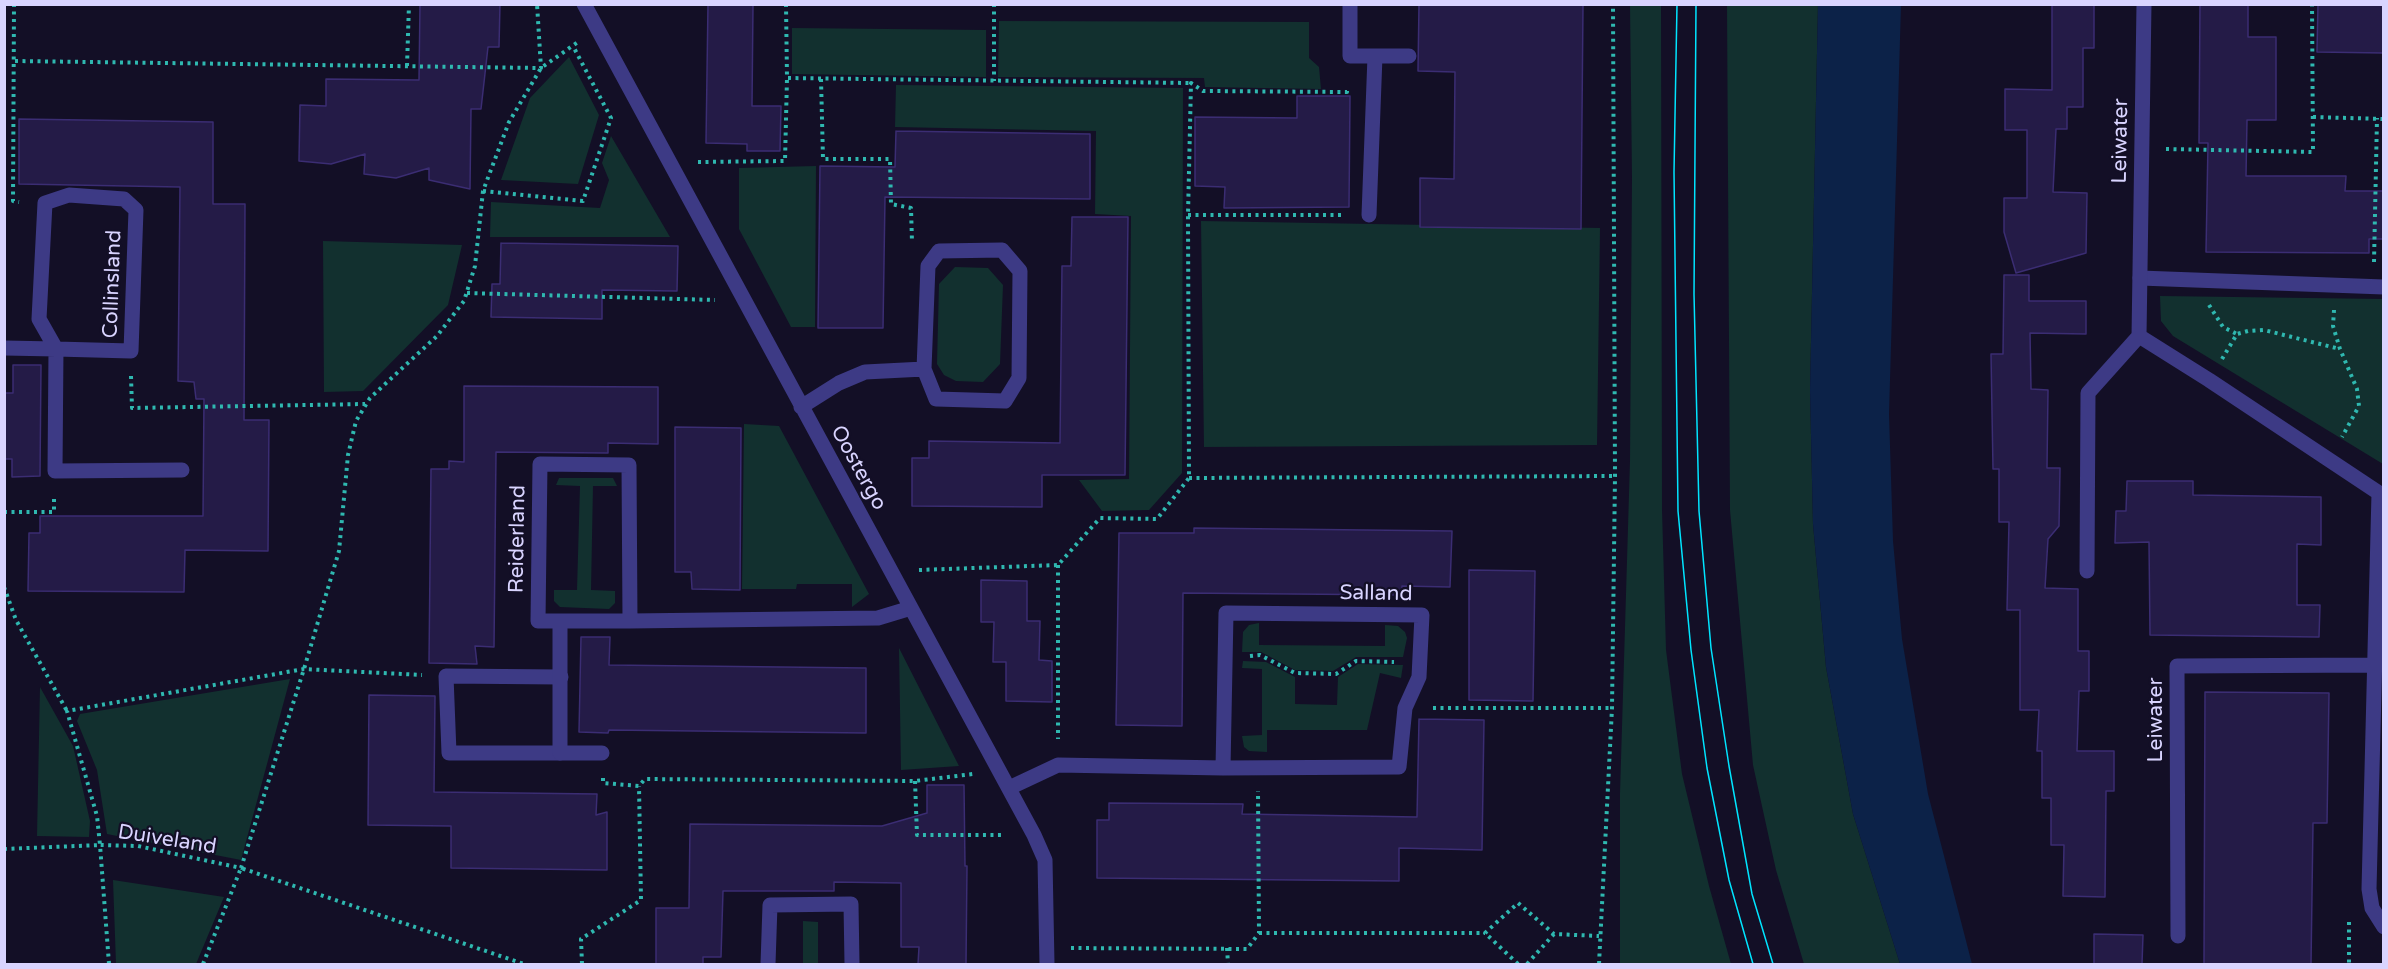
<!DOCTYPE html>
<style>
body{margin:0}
#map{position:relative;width:2388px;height:969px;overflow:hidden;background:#130f26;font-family:"Varela Round",sans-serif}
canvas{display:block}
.frame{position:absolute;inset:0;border:6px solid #d9d4ff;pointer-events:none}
</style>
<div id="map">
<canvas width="2388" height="969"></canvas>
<div class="frame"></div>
</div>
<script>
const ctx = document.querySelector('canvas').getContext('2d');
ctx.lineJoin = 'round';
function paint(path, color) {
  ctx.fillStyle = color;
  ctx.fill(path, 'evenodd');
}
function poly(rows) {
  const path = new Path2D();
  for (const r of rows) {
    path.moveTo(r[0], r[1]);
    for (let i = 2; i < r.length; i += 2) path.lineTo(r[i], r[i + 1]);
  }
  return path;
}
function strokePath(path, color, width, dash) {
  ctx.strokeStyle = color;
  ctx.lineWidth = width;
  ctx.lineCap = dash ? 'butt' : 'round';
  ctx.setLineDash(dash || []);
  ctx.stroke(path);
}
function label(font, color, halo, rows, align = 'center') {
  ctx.font = font + ' "Varela Round",sans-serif';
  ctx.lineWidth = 4.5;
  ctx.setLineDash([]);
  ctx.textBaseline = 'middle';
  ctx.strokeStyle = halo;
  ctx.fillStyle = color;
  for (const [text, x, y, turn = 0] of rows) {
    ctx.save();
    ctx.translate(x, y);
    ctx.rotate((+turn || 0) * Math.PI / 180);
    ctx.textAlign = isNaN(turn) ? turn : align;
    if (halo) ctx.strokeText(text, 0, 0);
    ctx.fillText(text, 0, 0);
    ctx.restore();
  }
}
const green = poly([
 [1661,4,1662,510,1666,650,1682,774,1709,886,1731,964,1620,964,1620,793,1630,461,1632,178,1630,5],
 [1727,5,1818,5,1810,390,1813,524,1826,667,1853,814,1900,964,1804,964,1776,870,1753,765,1730,510],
 [999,21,1309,22,1309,58,1319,67,1321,89,1205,87,1204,78,998,77],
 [792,28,986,30,986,77,792,74],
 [569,57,599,115,578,184,501,180,530,98],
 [896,85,1183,88,1182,473,1149,510,1102,511,1079,480,1129,479,1131,216,1095,214,1096,131,895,127],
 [611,136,670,237,490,237,491,202,600,208,609,180,602,163],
 [816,166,815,327,791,327,739,229,739,168],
 [1201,221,1600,228,1597,445,1204,447],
 [323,241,462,245,448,305,363,391,324,392],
 [955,267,988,268,1003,285,1000,364,983,382,956,381,944,375,937,364,939,284],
 [2160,296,2383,299,2383,464,2173,336,2161,321],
 [744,424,779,426,869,594,852,607,852,584,797,584,796,589,742,589],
 [559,478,613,478,617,486,593,486,591,590,615,591,615,603,609,609,560,607,554,601,554,590,577,590,580,486,556,485],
 [1259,623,1259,645,1385,646,1385,625,1398,626,1405,632,1407,638,1403,657,1356,657,1333,671,1295,670,1261,652,1242,652,1243,632,1249,625],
 [899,648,959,766,901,770],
 [1243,661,1266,662,1295,677,1295,704,1337,705,1338,677,1358,664,1403,665,1401,678,1380,673,1367,730,1267,730,1267,752,1249,751,1244,747,1242,736,1262,735,1262,669,1242,668],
 [290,679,241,860,107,834,97,770,77,721,80,714],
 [40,687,73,746,90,821,89,837,37,836],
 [113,880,224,897,196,964,116,964],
 [803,921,818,922,818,964,803,964]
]);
const water = poly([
 [1818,5,1901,5,1889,414,1893,541,1902,639,1928,794,1972,964,1900,964,1853,814,1826,667,1813,524,1810,390]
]);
const building = poly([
 [420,4,500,4,499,47,488,47,481,109,471,109,470,189,429,180,429,168,396,178,364,174,365,154,331,164,299,161,300,105,326,106,326,79,419,80,420,4],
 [708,4,753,4,752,106,781,106,780,151,747,151,747,144,706,143,708,4],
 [1419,4,1583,4,1581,229,1420,227,1420,178,1454,179,1455,72,1418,71,1419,4],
 [2052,4,2094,4,2094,48,2083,48,2083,107,2067,107,2067,129,2056,129,2053,192,2087,193,2086,253,2016,273,2004,232,2004,198,2027,198,2027,130,2005,130,2005,89,2052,90,2052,4],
 [2200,4,2248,4,2248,37,2276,37,2276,120,2247,120,2246,176,2346,176,2345,191,2384,191,2384,239,2369,239,2369,253,2206,252,2208,143,2199,143,2200,4],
 [2318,4,2384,5,2384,53,2317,52,2318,4],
 [1297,96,1350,96,1349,207,1224,208,1225,187,1195,186,1195,117,1297,118,1297,96],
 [19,119,213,122,213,204,245,204,244,420,269,420,268,551,185,550,184,592,28,591,29,533,40,533,40,516,203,516,204,399,196,399,194,382,178,381,180,187,19,184,19,119],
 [896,131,1090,134,1090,199,885,197,883,328,818,328,820,166,895,167,896,131],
 [1072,217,1128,217,1125,475,1042,475,1042,507,912,506,912,458,929,458,929,441,1060,443,1062,266,1071,266,1072,217],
 [501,243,678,246,677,291,602,290,602,319,491,317,492,284,500,284,501,243],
 [2004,275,2029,275,2029,301,2086,301,2086,334,2030,333,2031,389,2048,390,2047,468,2060,468,2059,526,2048,539,2045,588,2078,589,2078,651,2089,651,2089,691,2079,691,2077,751,2114,751,2114,791,2106,791,2105,897,2063,896,2064,845,2051,845,2051,798,2042,798,2042,751,2037,751,2039,710,2020,710,2020,610,2007,610,2009,522,1999,522,1999,469,1993,469,1991,354,2003,354,2004,275],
 [13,365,41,365,40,476,12,477,12,459,4,459,4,393,13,393,13,365],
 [464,386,658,387,658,444,608,443,608,453,496,452,494,647,475,646,477,664,429,663,431,469,449,469,449,461,464,462,464,386],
 [675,427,741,428,740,590,692,589,691,572,675,572,675,427],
 [2127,481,2193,481,2193,495,2321,497,2321,545,2297,544,2297,605,2320,605,2319,637,2150,635,2149,542,2115,543,2116,511,2126,511,2127,481],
 [1194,528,1452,531,1450,587,1402,586,1402,595,1183,593,1182,726,1116,725,1119,533,1194,533,1194,528],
 [1469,570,1535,571,1533,701,1469,700,1469,570],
 [981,580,1027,581,1027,621,1040,621,1039,660,1052,661,1052,702,1006,701,1006,662,993,662,994,622,981,622,981,580],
 [581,637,610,637,609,665,866,668,866,733,609,730,608,733,579,732,581,637],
 [2205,692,2329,693,2327,823,2313,823,2311,964,2204,964,2205,692],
 [369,695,435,696,434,792,597,794,596,815,607,812,607,870,451,868,451,826,368,825,369,695],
 [1419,719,1484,720,1482,850,1399,848,1399,881,1097,878,1097,820,1109,820,1109,803,1243,804,1242,814,1417,817,1419,719],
 [927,785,964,785,965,866,967,866,966,964,918,964,919,947,901,947,901,883,834,882,834,891,723,891,721,957,703,957,703,964,656,964,656,908,689,908,690,824,882,826,927,813,927,785],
 [2094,934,2143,935,2142,964,2094,964,2094,934]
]);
const path = poly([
 [14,4,13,201,19,202],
 [786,4,787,78,1191,83],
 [994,4,994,81],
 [15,61,541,68,537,4],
 [407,66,409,4],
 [821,79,823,159,890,159,891,204,911,208,912,242],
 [2313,117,2384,119],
 [2166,149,2313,152,2312,4],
 [698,162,785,161,787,78],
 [483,191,583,201,611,118,573,46],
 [1188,215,1344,215],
 [2374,262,2377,118],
 [467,293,715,300],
 [2209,305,2223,327,2237,334],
 [2334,310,2333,326,2340,349,2357,389,2359,406,2342,437],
 [2222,359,2237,334,2248,331,2264,330,2340,349],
 [131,376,132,408,365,404],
 [1189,478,1615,476],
 [4,512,54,512,54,496],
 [1058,565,1058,739],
 [919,570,1058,565,1100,518,1157,519,1189,478,1188,215,1191,83,1203,91,1347,92,1347,89],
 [4,587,16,620,67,711],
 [1250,656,1260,655,1295,673,1336,674,1356,661,1394,662],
 [1433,708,1612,708],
 [603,778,603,783,639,786,645,779,915,781,973,774],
 [915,781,917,835,1004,835],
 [4,849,100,845,97,816,67,711,304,669,422,675],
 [2349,922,2349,964],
 [1259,933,1485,933],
 [1071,948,1247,949,1259,933,1258,791],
 [1227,948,1228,964],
 [109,964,100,845,138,846,241,868,304,669,339,551,348,455,356,421,370,398,437,336,464,301,475,266,483,191,509,122,541,68,578,42],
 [203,964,241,868,524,964],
 [582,964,581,939,641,900,639,786],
 [1518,964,1485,933,1518,903,1554,934,1599,936],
 [1527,964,1554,934],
 [1599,964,1612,708,1615,476,1613,4]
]);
const service = poly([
 [1350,4,1350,56,1409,56],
 [1369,215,1375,56],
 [560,753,449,753,446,676,561,677]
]);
const pedestrian = poly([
 [2140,278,2384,287]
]);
const minor = poly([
 [584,4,1034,835,1045,860,1047,964],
 [1002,250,1020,271,1019,378,1005,401,936,399,924,369,928,266,939,251,1002,250],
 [2139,336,2209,380,2379,493,2369,889,2372,908,2384,927],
 [4,348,56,349,131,351,136,210,124,199,69,195,45,203,39,319,56,349,55,471,182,470],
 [801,407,839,383,865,372,924,369],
 [2087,571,2088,393,2139,336,2144,4],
 [560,621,560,753,602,753],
 [630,621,629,465,540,464,538,621,630,621,878,618,911,608],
 [1009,788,1058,765,1223,768,1226,613,1422,615,1419,677,1405,708,1399,767,1223,768],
 [2178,936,2177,666,2375,665],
 [768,964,770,905,851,904,852,964]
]);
const tram = poly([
 [1677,4,1674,172,1678,511,1691,650,1707,768,1729,880,1753,964],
 [1696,4,1694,294,1699,511,1711,648,1729,766,1752,894,1773,964]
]);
const streetNames = [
 ["Leiwater",2121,141,-89],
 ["Collinsland",113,284,-88],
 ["Oostergo",858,468,61],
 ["Reiderland",518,539,-89],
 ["Salland",1376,594,1],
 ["Leiwater",2156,720,-90],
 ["Duiveland",167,840,9]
];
paint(green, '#12302f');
paint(water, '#0c2248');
paint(building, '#241b47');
strokePath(building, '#3b2d73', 1.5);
strokePath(path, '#2fb8b0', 4, [3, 4.5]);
strokePath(service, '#3d3a85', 15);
strokePath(pedestrian, '#3d3a85', 15);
strokePath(minor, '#3d3a85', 15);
strokePath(tram, '#00e5ff', 1.5);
label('21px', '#d9d4ff', '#130f26', streetNames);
</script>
